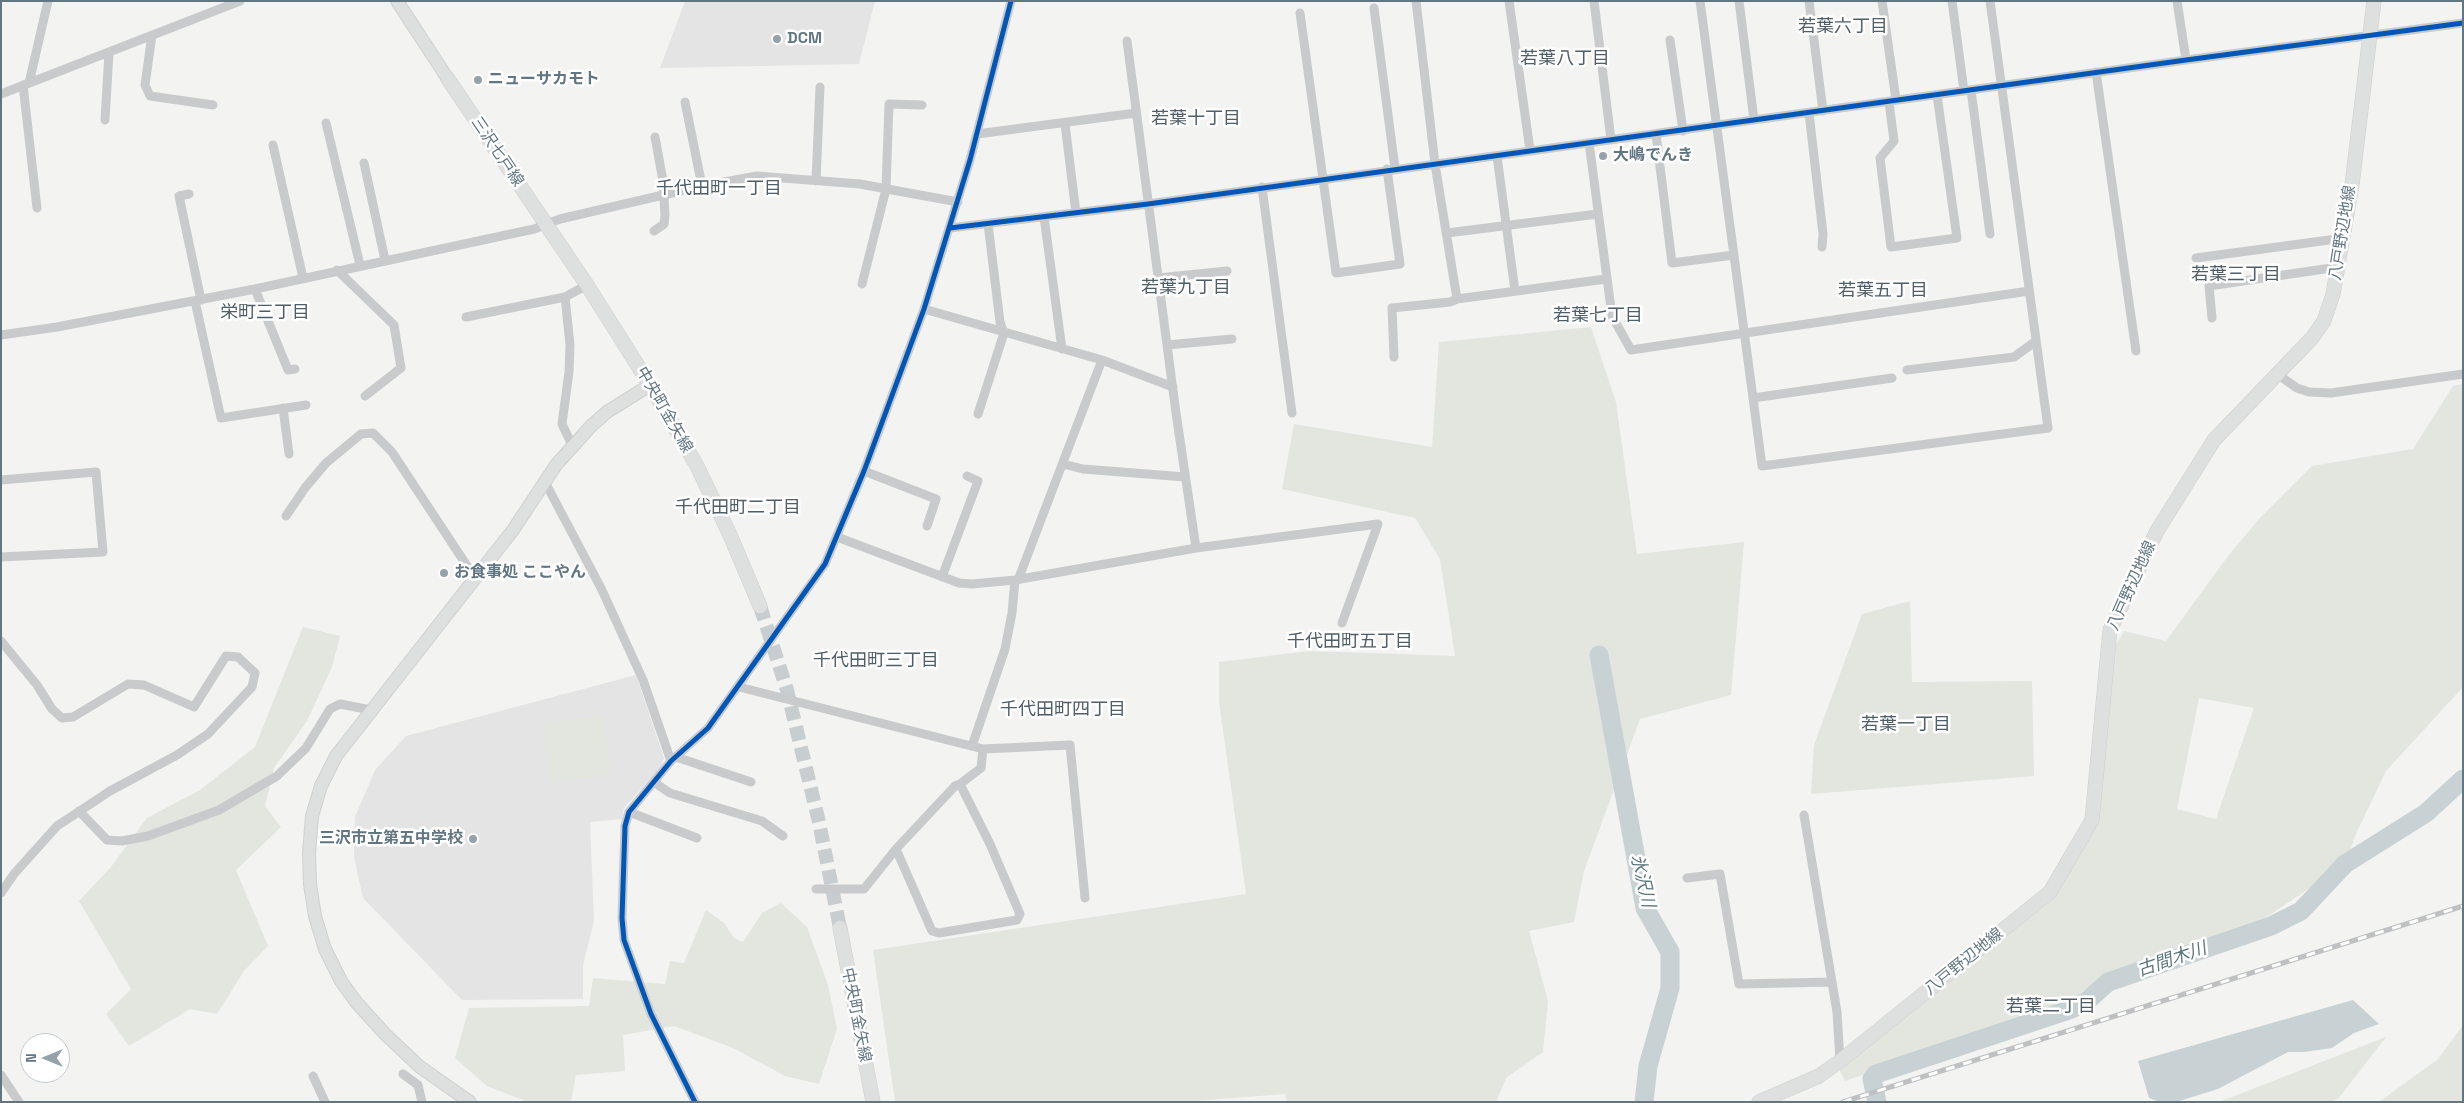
<!DOCTYPE html>
<meta charset="utf-8">
<style>
body{margin:0}
#map{position:relative;width:2464px;height:1103px;overflow:hidden;background:#f3f3f1;font-family:"Space Grotesk",sans-serif}
canvas{display:block}
.frame{position:absolute;inset:0;border:2px solid #627682;pointer-events:none}
.north{position:absolute;left:20px;top:1033px;width:50px;height:50px;box-sizing:border-box;background:#fff;border:1px solid #c0c8cd;border-radius:50%;rotate:270deg;font-size:14px;font-weight:700;line-height:20px;text-align:center;color:#627682}
.north::after{content:'';display:block;margin:auto;width:18px;height:22px;background:#95a2a9;clip-path:polygon(50% 0,100% 100%,50% 72%,0 100%)}
</style>
<div id="map">
<canvas width="2464" height="1103"></canvas>
<div class="frame"></div>
<div class="north">N</div>
</div>
<script>
const ctx = document.querySelector('canvas').getContext('2d');
ctx.lineJoin = 'round';
function paint(path, color) {
  ctx.fillStyle = color;
  ctx.fill(path, 'evenodd');
}
function poly(rows) {
  const path = new Path2D();
  for (const r of rows) {
    path.moveTo(r[0], r[1]);
    for (let i = 2; i < r.length; i += 2) path.lineTo(r[i], r[i + 1]);
  }
  return path;
}
function strokePath(path, color, width, dash) {
  ctx.strokeStyle = color;
  ctx.lineWidth = width;
  ctx.lineCap = dash ? 'butt' : 'round';
  ctx.setLineDash(dash || []);
  ctx.stroke(path);
}
function label(font, color, halo, rows, align = 'center') {
  ctx.font = font + ' "Space Grotesk","Noto Sans JP",sans-serif';
  ctx.lineWidth = 5;
  ctx.setLineDash([]);
  ctx.textBaseline = 'middle';
  ctx.strokeStyle = halo;
  ctx.fillStyle = color;
  for (const [text, x, y, turn = 0] of rows) {
    ctx.save();
    ctx.translate(x, y);
    ctx.rotate((+turn || 0) * Math.PI / 180);
    ctx.textAlign = isNaN(turn) ? turn : align;
    if (halo) ctx.strokeText(text, 0, 0);
    ctx.fillText(text, 0, 0);
    ctx.restore();
  }
}
const built = poly([
 [685,1,875,1,859,64,660,68],
 [636,675,664,758,659,770,624,808,622,819,590,822,594,921,583,965,583,999,462,1000,363,898,354,857,355,817,375,770,406,736]
]);
const green = poly([
 [1591,327,1616,402,1637,554,1744,542,1731,695,1640,719,1584,871,1574,922,1529,931,1548,1001,1543,1052,1506,1078,1496,1102,1287,1102,1285,1094,1182,1102,895,1102,873,950,1246,894,1219,702,1219,662,1309,651,1455,656,1440,559,1415,518,1282,489,1294,424,1432,447,1439,342],
 [2463,384,2463,687,2386,771,2355,836,2346,864,2229,942,2136,983,1845,1081,1839,1069,2054,898,2098,821,2110,655,2124,631,2166,641,2228,556,2259,519,2312,466,2413,449,2453,386],
 [2199,698,2254,708,2216,819,2177,809],
 [1910,601,1912,682,2032,681,2034,776,1811,794,1814,745,1862,614],
 [303,627,340,636,332,667,307,721,274,768,265,806,281,827,236,870,268,946,244,971,217,1014,190,1009,129,1046,106,1014,131,989,79,901,110,868,147,818,200,790,255,747],
 [603,716,611,774,550,783,542,724],
 [781,903,807,927,828,985,837,1029,819,1084,785,1076,733,1048,674,1026,623,1035,625,1071,576,1075,571,1102,528,1102,487,1086,455,1058,469,1008,589,1006,593,978,665,984,670,961,684,963,706,910,724,923,734,938,743,942,762,913],
 [2463,1025,2463,1102,2379,1102,2438,1059],
 [2386,1037,2338,1099,2330,1102,2219,1102]
]);
const water = poly([
 [2353,1000,2379,1024,2354,1033,2332,1048,2304,1052,2288,1052,2218,1089,2176,1102,2160,1102,2149,1098,2138,1061]
]);
const river = poly([
 [1599,655,1645,908,1670,952,1670,988,1648,1066,1644,1102],
 [1877,1102,1872,1079,1876,1074,2069,1010,2085,1003,2108,982,2271,926,2301,911,2345,864,2426,813,2463,779]
]);
const primaryTunnel = poly([
 [760,606,787,690,819,822,840,928]
]);
const street = poly([
 [1416,1,1435,164,1457,299],
 [1509,1,1530,150],
 [1594,1,1611,140],
 [1700,1,1753,398],
 [1739,1,1754,120],
 [1809,1,1823,111],
 [1882,1,1896,100],
 [1952,1,1964,91],
 [2177,1,2186,60],
 [1374,8,1395,168],
 [1300,13,1336,273,1400,264,1387,169],
 [152,35,145,85,150,96,213,105],
 [1670,40,1683,131],
 [2096,72,2136,351],
 [29,83,48,1],
 [23,85,37,208],
 [1971,90,1990,234],
 [1,94,240,1],
 [685,102,702,186],
 [1889,102,1894,141,1880,158,1891,247,1957,238,1937,95],
 [1809,113,1823,234,1822,247],
 [105,120,109,52],
 [326,123,360,265],
 [1065,124,1076,213],
 [977,134,1136,113],
 [1656,134,1672,263,1734,255],
 [1589,143,1612,316,1631,350,2029,291],
 [273,145,303,278],
 [1497,156,1515,291],
 [364,163,385,260],
 [816,181,820,87],
 [1262,187,1292,413],
 [189,194,179,196,201,300],
 [1044,217,1062,349],
 [950,228,1148,204,2186,60,2463,23],
 [654,231,664,224,665,215,663,181,655,137],
 [1447,233,1598,214],
 [2196,258,2344,238],
 [337,270,394,325,401,368,365,396],
 [1158,278,1227,271],
 [862,284,886,189,889,104,922,105],
 [255,289,288,370,295,369],
 [195,301,221,418,306,405],
 [924,309,1102,360,1173,387],
 [466,317,565,297],
 [2212,318,2209,286,2338,267],
 [1,335,57,327,255,289,534,229,560,219,702,186,757,176,860,184,958,202],
 [1167,345,1232,339],
 [1394,357,1392,308,1450,302,1457,299,1606,279],
 [1907,370,2014,357,2036,341],
 [2277,374,2297,388,2309,392,2331,393,2463,374],
 [1892,378,1753,398,1762,466,2048,428,1990,1],
 [283,408,289,454],
 [978,414,1004,333,1000,322,988,224],
 [572,445,562,424,569,372,570,345,565,297,587,285],
 [1063,464,1083,469,1185,477],
 [864,471,936,499,927,526],
 [1,480,96,472,103,552,1,557],
 [545,482,601,588,643,680,671,761],
 [286,516,305,488,326,463,361,434,373,433,392,452,475,578],
 [837,537,959,583,972,584,1015,580,1196,548,1176,413,1127,41],
 [1196,548,1378,524,1342,623],
 [942,577,978,481,967,476],
 [1018,580,1102,360],
 [1,641,37,685,52,709,62,718,73,717,128,684,144,685,194,707,226,656,238,657,255,673,252,687,208,734,177,755,110,791,57,826,14,874,1,893],
 [739,687,983,749,1070,745,1085,898],
 [972,746,1005,649,1012,613,1015,580],
 [676,757,751,782],
 [655,780,658,785,670,793,762,821,783,836],
 [960,784,955,786,896,849,932,931,939,933,1017,920,1020,914,990,844,960,784,981,768,983,749],
 [79,811,107,840,122,841,148,836,219,810,277,776,306,748,330,709,340,704,371,710],
 [629,812,697,838],
 [1804,815,1837,1012,1840,1061],
 [1687,878,1720,874,1739,984,1832,982],
 [816,889,864,889,896,849],
 [403,1074,418,1085,422,1102],
 [1,1075,19,1102],
 [313,1076,325,1102],
 [695,1102,651,1014,624,940,622,918,625,826,629,812,671,761,708,728,825,564,864,471,924,309,970,160,1011,1]
]);
const secondary = poly([
 [397,1,448,79],
 [470,1102,420,1067,385,1034,356,1002,341,981,325,949,315,916,310,884,309,853,312,816,321,786,336,756,513,530,556,465,591,426,607,412,650,385]
]);
const primary = poly([
 [448,79,587,285,650,385,697,466,730,535,760,606],
 [840,928,873,1102],
 [1759,1102,1819,1076,1840,1061,2050,892,2092,820,2110,630,2157,531,2214,440,2312,338,2324,321,2333,294,2352,185,2374,1]
]);
const rail = poly([
 [1843,1102,2463,906]
]);
const cycleway = poly([
 [950,228,1148,204,2186,60,2463,23],
 [695,1102,651,1014,624,940,622,918,625,826,629,812,671,761,708,728,825,564,864,471,924,309,970,160,1011,1]
]);
const markers = [
 [777,39,5,"#95a2a9"],
 [478,80,5,"#95a2a9"],
 [1603,156,5,"#95a2a9"],
 [444,573,5,"#95a2a9"],
 [473,839,5,"#95a2a9"]
];
const poiNames = [
 ["DCM",787,39],
 ["ニューサカモト",488,80],
 ["大嶋でんき",1613,156],
 ["お食事処 ここやん",454,573],
 ["三沢市立第五中学校",463,839,"right"]
];
const streetNames = [
 ["三沢七戸線",497,152,56],
 ["八戸野辺地線",2343,233,-81],
 ["中央町金矢線",664,410,60],
 ["八戸野辺地線",2132,586,-66],
 ["八戸野辺地線",1964,962,-39],
 ["中央町金矢線",856,1015,79]
];
const neighbourhoodNames = [
 ["若葉六丁目",1843,27],
 ["若葉八丁目",1565,59],
 ["若葉十丁目",1196,119],
 ["千代田町一丁目",719,189],
 ["若葉三丁目",2236,275],
 ["若葉九丁目",1186,288],
 ["若葉五丁目",1883,291],
 ["栄町三丁目",265,313],
 ["若葉七丁目",1598,316],
 ["千代田町二丁目",738,508],
 ["千代田町五丁目",1350,642],
 ["千代田町三丁目",876,661],
 ["千代田町四丁目",1063,710],
 ["若葉一丁目",1906,725],
 ["若葉二丁目",2051,1007]
];
const waterNames = [
 ["氷沢川",1642,881,77],
 ["古間木川",2172,960,-19]
];
paint(built, '#e3e4e3');
paint(green, '#e2e6df');
paint(water, '#c8d2d4');
strokePath(river, '#c8d2d4', 19);
strokePath(primaryTunnel, '#c8ced0', 14, [14, 7]);
strokePath(secondary, '#cfd1d1', 14);
strokePath(primary, '#cfcfcf', 15);
strokePath(street, '#c8cacb', 9);
strokePath(secondary, '#dedfdf', 12);
strokePath(primary, '#dedfdf', 14);
strokePath(rail, '#bec0c1', 5);
strokePath(rail, '#fff', 3, [9]);
strokePath(cycleway, '#0057b8', 5);
for (const [x, y, r, color] of markers) {
  const dot = new Path2D();
  dot.arc(x, y, r, 0, 2 * Math.PI);
  ctx.fillStyle = color;
  ctx.fill(dot);
  strokePath(dot, '#fff', 2);
}
label('bold 16px', '#627682', '#fff', poiNames, 'left');
label('16px', '#627682', '#fff', streetNames);
label('18px', '#505e67', '#fff', neighbourhoodNames);
label('italic 18px', '#5e787f', '#fff', waterNames);
</script>
